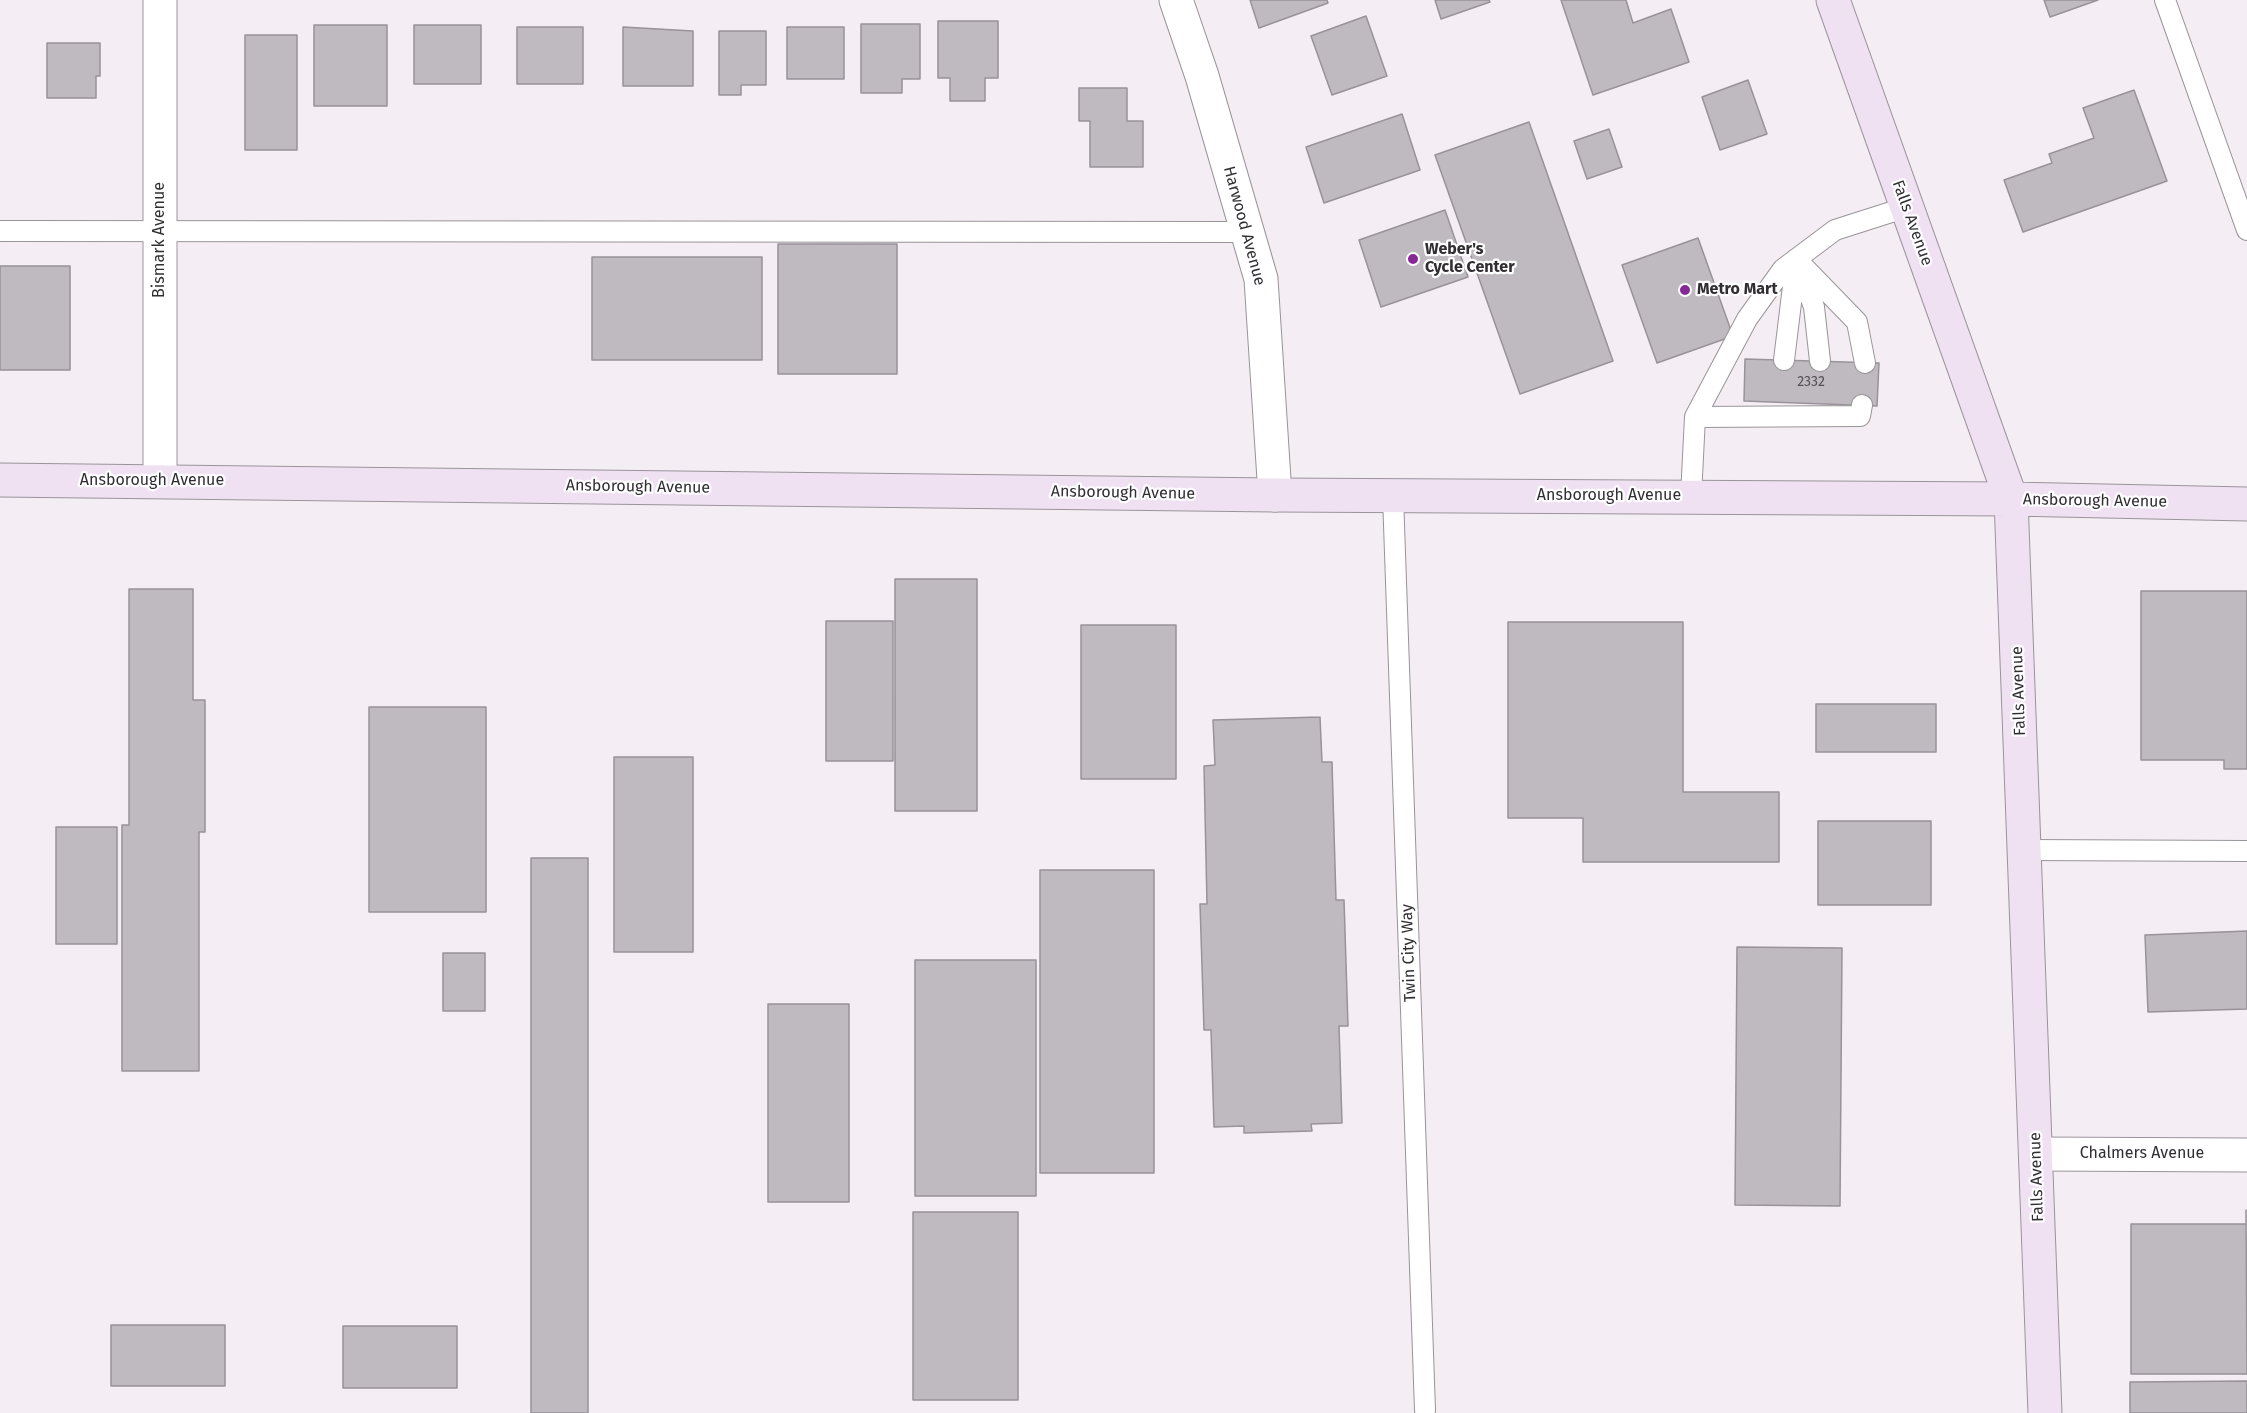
<!DOCTYPE html>
<style>
body{margin:0}
canvas{display:block;background:#f4eef4}
</style>
<canvas width="2247" height="1413"></canvas>
<script>
const ctx = document.querySelector('canvas').getContext('2d');
ctx.lineJoin = 'round';
function paint(path, color) {
  ctx.fillStyle = color;
  ctx.fill(path, 'evenodd');
}
function poly(rows) {
  const path = new Path2D();
  for (const r of rows) {
    path.moveTo(r[0], r[1]);
    for (let i = 2; i < r.length; i += 2) path.lineTo(r[i], r[i + 1]);
  }
  return path;
}
function strokePath(path, color, width, dash) {
  ctx.strokeStyle = color;
  ctx.lineWidth = width;
  ctx.lineCap = dash ? 'butt' : 'round';
  ctx.setLineDash(dash || []);
  ctx.stroke(path);
}
function label(font, color, halo, rows, align = 'center') {
  ctx.font = font + ' "Fira Sans",sans-serif';
  ctx.lineWidth = 4.5;
  ctx.setLineDash([]);
  ctx.textBaseline = 'middle';
  ctx.strokeStyle = halo;
  ctx.fillStyle = color;
  for (const [text, x, y, turn = 0] of rows) {
    ctx.save();
    ctx.translate(x, y);
    ctx.rotate((+turn || 0) * Math.PI / 180);
    ctx.textAlign = isNaN(turn) ? turn : align;
    if (halo) ctx.strokeText(text, 0, 0);
    ctx.fillText(text, 0, 0);
    ctx.restore();
  }
}
const building = poly([
 [1250,0,1327,0,1328,3,1259,28,1250,0],
 [1435,0,1489,0,1490,2,1441,19,1435,0],
 [1561,0,1626,0,1633,23,1671,9,1689,62,1593,95,1561,0],
 [2044,0,2098,0,2050,17,2044,0],
 [1366,16,1387,76,1332,95,1311,36,1366,16],
 [938,21,998,21,998,78,985,78,985,101,950,101,950,78,938,78,938,21],
 [861,24,920,24,920,79,902,79,902,93,861,93,861,24],
 [314,25,387,25,387,106,314,106,314,25],
 [414,25,481,25,481,84,414,84,414,25],
 [517,27,583,27,583,84,517,84,517,27],
 [623,27,693,31,693,86,623,86,623,27],
 [787,27,844,27,844,79,787,79,787,27],
 [719,31,766,31,766,85,741,85,741,95,719,95,719,31],
 [245,35,297,35,297,150,245,150,245,35],
 [47,43,100,43,100,76,96,76,96,98,47,98,47,43],
 [1748,80,1767,134,1720,150,1702,97,1748,80],
 [1079,88,1127,88,1127,121,1143,121,1143,167,1090,167,1090,121,1079,121,1079,88],
 [2134,90,2167,181,2023,232,2004,180,2052,163,2049,154,2094,138,2083,108,2134,90],
 [1402,114,1420,170,1324,203,1306,147,1402,114],
 [1529,122,1613,361,1520,394,1435,155,1529,122],
 [1609,129,1622,167,1587,179,1574,141,1609,129],
 [1445,210,1468,277,1381,307,1359,240,1445,210],
 [1698,238,1733,336,1657,363,1622,265,1698,238],
 [778,244,897,244,897,374,778,374,778,244],
 [592,257,762,257,762,360,592,360,592,257],
 [0,266,70,266,70,370,0,370,0,266],
 [1745,359,1879,363,1877,406,1744,401,1745,359],
 [895,579,977,579,977,811,895,811,895,579],
 [129,589,193,589,193,700,205,700,205,832,199,832,199,1071,122,1071,122,825,129,825,129,589],
 [2141,591,2247,591,2247,769,2224,769,2224,760,2141,760,2141,591],
 [826,621,893,621,893,761,826,761,826,621],
 [1508,622,1683,622,1683,792,1779,792,1779,862,1583,862,1583,818,1508,818,1508,622],
 [1081,625,1176,625,1176,779,1081,779,1081,625],
 [1816,704,1936,704,1936,752,1816,752,1816,704],
 [369,707,486,707,486,912,369,912,369,707],
 [1320,717,1322,762,1332,762,1336,900,1344,900,1348,1026,1339,1026,1342,1123,1311,1124,1312,1131,1244,1133,1244,1126,1214,1127,1211,1030,1204,1030,1200,904,1207,904,1204,766,1215,765,1213,720,1320,717],
 [614,757,693,757,693,952,614,952,614,757],
 [1818,821,1931,821,1931,905,1818,905,1818,821],
 [56,827,117,827,117,944,56,944,56,827],
 [531,858,588,858,588,1413,531,1413,531,858],
 [1040,870,1154,870,1154,1173,1040,1173,1040,870],
 [2247,931,2247,1009,2148,1012,2145,935,2247,931],
 [1737,947,1842,948,1840,1206,1735,1205,1737,947],
 [443,953,485,953,485,1011,443,1011,443,953],
 [915,960,1036,960,1036,1196,915,1196,915,960],
 [768,1004,849,1004,849,1202,768,1202,768,1004],
 [2246,1210,2247,1374,2131,1374,2131,1224,2246,1224,2246,1210],
 [913,1212,1018,1212,1018,1400,913,1400,913,1212],
 [111,1325,225,1325,225,1386,111,1386,111,1325],
 [343,1326,457,1326,457,1388,343,1388,343,1326],
 [2247,1381,2247,1413,2130,1413,2130,1382,2247,1381]
]);
const lane = poly([
 [2165,0,2247,230],
 [0,231,1247,232],
 [1796,259,1857,322,1865,363],
 [1800,268,1814,307,1820,361],
 [1784,360,1796,262],
 [1695,417,1860,416,1862,405],
 [1393,496,1425,1410],
 [1691,496,1695,417,1747,319,1783,269,1835,230,1907,207],
 [2025,850,2247,851]
]);
const street = poly([
 [160,0,160,480],
 [1176,0,1202,76,1261,279,1275,495],
 [2037,1154,2247,1155]
]);
const secondary = poly([
 [1833,0,2011,499,2045,1413],
 [0,480,1275,495,2011,499,2247,504]
]);
const markers = [
 [1413,259,6,"#862995"],
 [1685,290,6,"#862995"]
];
const numberNames = [
 ["2332",1811,382]
];
const streetNames = [
 ["Falls Avenue",1912,223,70],
 ["Harwood Avenue",1244,226,75],
 ["Bismark Avenue",160,240,-90],
 ["Ansborough Avenue",152,481],
 ["Ansborough Avenue",638,487,1],
 ["Ansborough Avenue",1123,493,1],
 ["Ansborough Avenue",1609,496],
 ["Ansborough Avenue",2095,501,1],
 ["Falls Avenue",2019,691,-92],
 ["Twin City Way",1409,953,-92],
 ["Chalmers Avenue",2142,1154],
 ["Falls Avenue",2037,1177,-92]
];
const poiNames = [
 ["Weber's",1425,250],
 ["Cycle Center",1425,268],
 ["Metro Mart",1697,290]
];
paint(building, '#bfbac0');
strokePath(building, '#989399', 1.5);
strokePath(lane, '#99949a', 22);
strokePath(street, '#99949a', 35);
strokePath(secondary, '#99949a', 35);
strokePath(lane, '#fff', 20);
strokePath(street, '#fff', 33);
strokePath(secondary, '#f0e1f2', 33);
for (const [x, y, r, color] of markers) {
  const dot = new Path2D();
  dot.arc(x, y, r, 0, 2 * Math.PI);
  ctx.fillStyle = color;
  ctx.fill(dot);
  strokePath(dot, '#fefdff', 2);
}
label('14px', '#545154', null, numberNames);
label('16px', '#302e30', '#fefdff', streetNames);
label('bold 16px', '#302e30', '#fefdff', poiNames, 'left');
</script>
